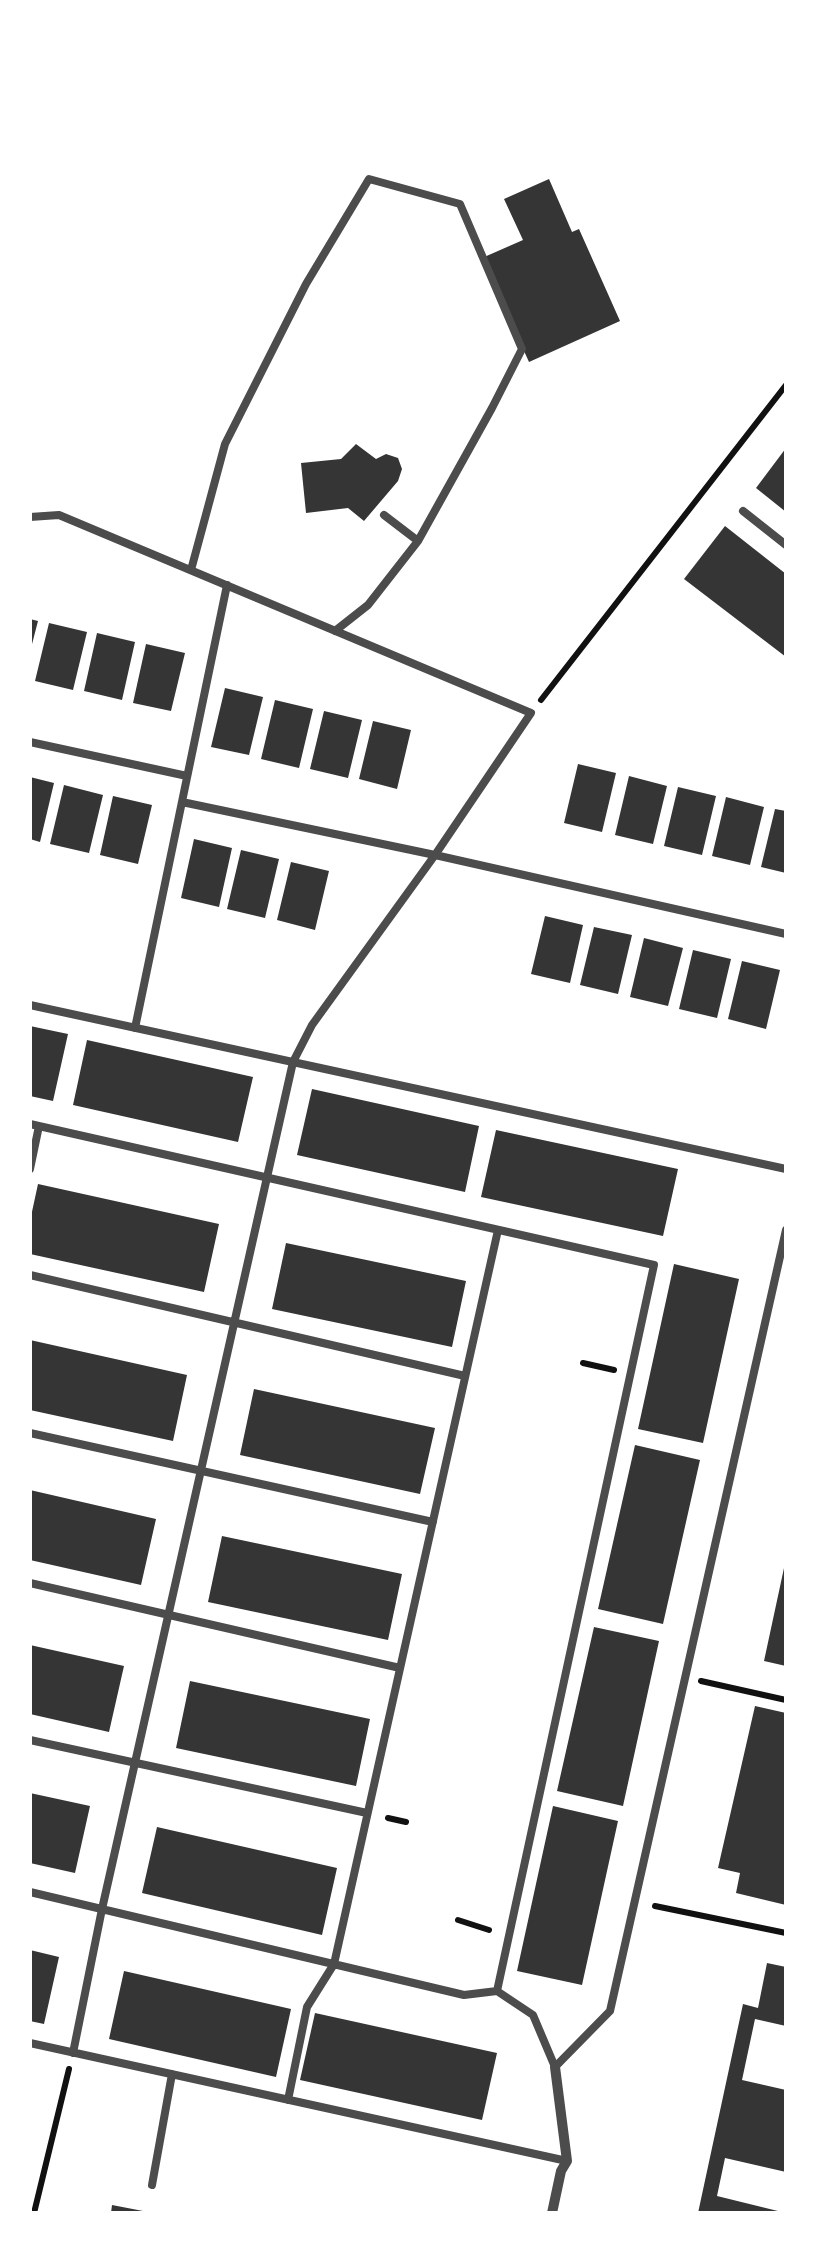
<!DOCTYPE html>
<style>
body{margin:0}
#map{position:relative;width:816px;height:2243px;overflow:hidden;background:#fff;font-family:Lora,serif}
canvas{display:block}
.frame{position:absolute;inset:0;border:32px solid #fff;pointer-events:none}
</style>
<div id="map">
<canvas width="816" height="2243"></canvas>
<div class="frame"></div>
</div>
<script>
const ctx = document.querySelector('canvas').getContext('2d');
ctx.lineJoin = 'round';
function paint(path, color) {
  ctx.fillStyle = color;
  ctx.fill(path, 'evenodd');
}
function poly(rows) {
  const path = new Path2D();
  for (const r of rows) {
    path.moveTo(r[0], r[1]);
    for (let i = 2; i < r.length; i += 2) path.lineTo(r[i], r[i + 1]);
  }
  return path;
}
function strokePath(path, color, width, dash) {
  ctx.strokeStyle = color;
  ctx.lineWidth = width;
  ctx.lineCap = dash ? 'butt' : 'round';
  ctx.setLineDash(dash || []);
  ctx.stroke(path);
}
const building = poly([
 [549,179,572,232,579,229,620,321,529,362,482,258,523,240,504,199],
 [356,444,376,459,386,454,398,458,402,469,398,481,364,521,348,508,306,513,301,463,341,459],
 [786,448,786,512,756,488],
 [725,526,786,574,786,657,684,579],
 [30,619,38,621,31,648,30,648],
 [49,623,87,632,73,690,35,681],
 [97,633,135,642,122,700,84,691],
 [146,644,185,653,171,711,133,703],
 [225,688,263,697,249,755,211,747],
 [275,700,313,709,299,768,261,759],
 [324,711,362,720,348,778,310,769],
 [373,721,411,730,397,789,359,779],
 [578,764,616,773,602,832,564,823],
 [629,776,667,786,653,844,615,835],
 [30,777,54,783,40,842,30,839],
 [64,785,103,795,89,853,50,844],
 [678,787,716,796,702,855,664,846],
 [113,796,152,805,138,864,100,855],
 [726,797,764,807,750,865,712,856],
 [775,809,786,811,786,873,761,867],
 [194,839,232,848,219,907,181,898],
 [241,850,279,859,265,918,227,909],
 [291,862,329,871,315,930,277,920],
 [545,916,583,925,570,983,531,974],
 [594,927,632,935,618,994,580,985],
 [644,938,683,948,668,1006,630,997],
 [693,950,731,959,717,1018,679,1009],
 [742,961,780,970,766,1029,728,1019],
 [30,1026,68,1034,53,1101,30,1096],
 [87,1040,253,1077,238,1142,73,1105],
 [312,1089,479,1126,465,1192,297,1155],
 [496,1130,678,1169,663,1236,481,1197],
 [38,1184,219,1224,204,1292,30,1254,30,1221],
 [286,1243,466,1281,452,1347,272,1309],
 [674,1264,739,1279,703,1443,638,1429],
 [30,1340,187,1375,173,1441,30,1410],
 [254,1389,435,1428,420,1494,240,1455],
 [635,1445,700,1460,663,1624,598,1609],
 [30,1490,156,1519,141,1585,30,1560],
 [222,1536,402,1574,388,1640,208,1602],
 [784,1568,786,1568,786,1666,764,1661],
 [594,1627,659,1641,623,1806,557,1791],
 [30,1645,124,1666,109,1732,30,1714],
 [190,1681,370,1719,356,1786,176,1748],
 [755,1706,786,1713,786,1905,736,1893,740,1873,718,1868],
 [30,1793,90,1806,75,1873,30,1863],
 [553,1806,618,1821,582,1985,517,1971],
 [157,1827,337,1868,322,1935,142,1893],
 [30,1950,59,1957,44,2024,30,2021],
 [767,1963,786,1967,786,2026,755,2019,742,2080,786,2090,786,2172,725,2158,717,2196,786,2213,698,2213,743,2004,758,2008],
 [124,1971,291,2009,276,2077,109,2039],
 [315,2013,497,2053,482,2120,300,2080],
 [112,2205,143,2211,143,2213,111,2213]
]);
const path = poly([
 [541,700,786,385],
 [583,1363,614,1370],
 [701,1681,786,1700],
 [388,1818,406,1822],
 [655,1906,786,1933],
 [458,1920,489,1930],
 [34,2213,69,2069]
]);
const service = poly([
 [743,511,786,545],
 [384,515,418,541],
 [30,517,59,515,531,713,435,855,312,1025,293,1062,102,1909,73,2053],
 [191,570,225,444,306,284,369,179,460,204,522,349,492,408,418,541,368,605,335,631],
 [30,742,187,776],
 [182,802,435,855,786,934],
 [30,1005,786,1169],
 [135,1028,227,585],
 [30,1124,654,1265,497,1991,464,1995,30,1892],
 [30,1169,39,1126],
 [30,1275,465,1376],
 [30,1433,433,1522],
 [30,1583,400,1668],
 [30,1740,367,1813],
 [497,1991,533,2015,555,2067,610,2011,786,1230],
 [30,2043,567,2161],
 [288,2100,307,2007,334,1964,498,1230],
 [152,2185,172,2074]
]);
const minor = poly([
 [552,2213,561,2171,567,2161,555,2067]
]);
paint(building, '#353535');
strokePath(path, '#111', 6);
strokePath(service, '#4c4c4c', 8);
strokePath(minor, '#4c4c4c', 10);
</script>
